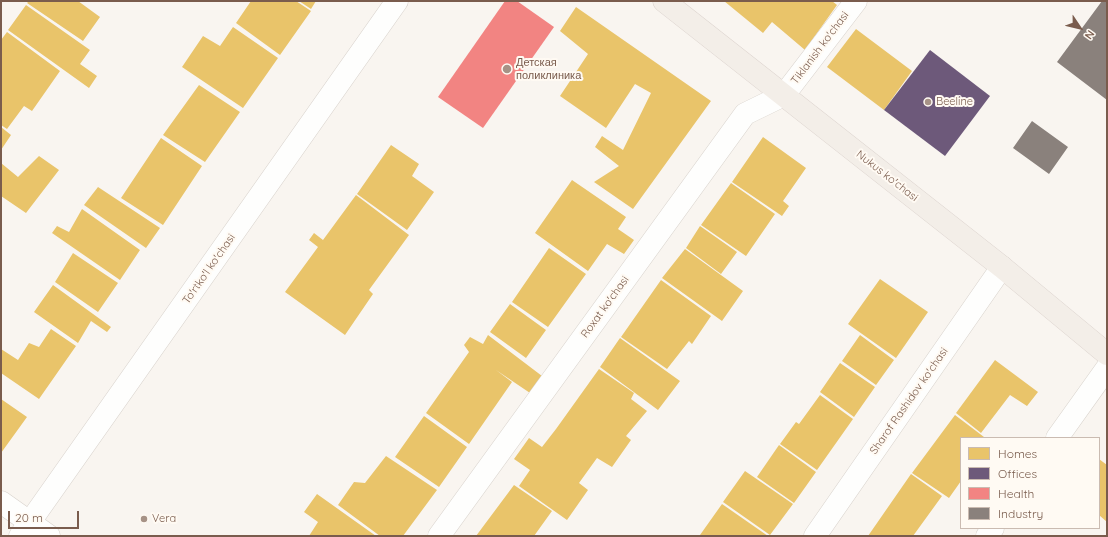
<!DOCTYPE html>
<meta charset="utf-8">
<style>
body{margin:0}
#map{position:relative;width:1108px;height:537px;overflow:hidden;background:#f9f5f0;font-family:Quicksand,sans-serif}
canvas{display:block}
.frame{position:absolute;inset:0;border:2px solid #7a5c4d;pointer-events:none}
.legend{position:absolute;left:960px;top:437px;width:140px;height:92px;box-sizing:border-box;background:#fffaf3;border:1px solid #cabbb1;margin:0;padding:5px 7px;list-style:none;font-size:12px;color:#7a5c4d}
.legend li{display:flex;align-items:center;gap:8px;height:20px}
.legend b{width:20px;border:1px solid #cabbb1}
.north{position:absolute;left:1060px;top:8px;width:40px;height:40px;-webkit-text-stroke:3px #fffaf3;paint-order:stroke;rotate:125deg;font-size:11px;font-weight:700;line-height:16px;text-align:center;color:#7a5c4d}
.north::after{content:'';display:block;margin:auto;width:14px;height:18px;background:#7a5c4d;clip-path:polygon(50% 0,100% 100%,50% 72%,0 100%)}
.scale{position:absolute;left:8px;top:511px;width:71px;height:18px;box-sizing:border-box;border:2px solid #7a5c4d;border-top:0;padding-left:5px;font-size:12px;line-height:14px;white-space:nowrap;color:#7a5c4d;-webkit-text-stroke:3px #fffaf3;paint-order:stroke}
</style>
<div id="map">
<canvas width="1108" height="537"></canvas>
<div class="frame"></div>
<ul class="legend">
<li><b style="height:11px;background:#e9c46a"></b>Homes</li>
<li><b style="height:11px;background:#6d597a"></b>Offices</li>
<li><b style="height:11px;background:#f28482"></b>Health</li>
<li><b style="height:11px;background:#8a817c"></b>Industry</li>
</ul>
<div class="north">N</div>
<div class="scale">20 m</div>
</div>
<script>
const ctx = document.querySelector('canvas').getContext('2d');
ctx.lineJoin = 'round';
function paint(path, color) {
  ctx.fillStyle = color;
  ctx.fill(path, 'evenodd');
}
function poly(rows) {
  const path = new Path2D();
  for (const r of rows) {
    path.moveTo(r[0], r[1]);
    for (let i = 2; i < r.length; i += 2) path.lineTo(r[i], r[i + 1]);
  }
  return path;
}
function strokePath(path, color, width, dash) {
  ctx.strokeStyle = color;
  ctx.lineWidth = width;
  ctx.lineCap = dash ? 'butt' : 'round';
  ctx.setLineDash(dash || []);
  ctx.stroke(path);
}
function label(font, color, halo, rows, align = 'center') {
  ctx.font = font + ' Quicksand,sans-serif';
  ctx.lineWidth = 4;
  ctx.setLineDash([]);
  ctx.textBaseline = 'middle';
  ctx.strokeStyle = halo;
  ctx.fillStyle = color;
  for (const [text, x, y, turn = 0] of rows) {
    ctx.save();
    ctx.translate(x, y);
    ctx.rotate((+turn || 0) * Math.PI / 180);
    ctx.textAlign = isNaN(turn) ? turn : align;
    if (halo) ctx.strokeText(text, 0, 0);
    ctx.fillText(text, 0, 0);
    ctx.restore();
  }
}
const homes = poly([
 [29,1,78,1,100,17,83,41,27,3],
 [251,1,296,1,311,11,280,55,236,23],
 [299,1,316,1,311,9],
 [724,1,832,1,837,5,805,50,772,22,763,33],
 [26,5,90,50,80,64,97,76,89,88,8,30],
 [576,7,711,101,633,209,594,182,619,166,595,147,602,136,623,150,651,93,635,84,606,128,560,96,588,54,560,31],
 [233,27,278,58,243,108,182,67,203,36,220,46],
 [856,29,912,71,884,110,827,67],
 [7,32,60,71,32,111,24,106,7,129,1,125,1,40],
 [199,85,240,112,205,162,163,135],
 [1,127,11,135,1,150],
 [763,137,806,168,783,201,789,206,782,216,732,182],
 [161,138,202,166,163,225,121,198],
 [391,145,419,164,412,176,434,192,407,230,357,194],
 [39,156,59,170,26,213,1,196,1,163,18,177],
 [572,180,626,217,618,229,634,240,624,254,607,244,588,271,535,233],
 [731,183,775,214,746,256,701,225],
 [98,187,160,228,146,248,84,205],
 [356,195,409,235,369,290,373,294,345,335,285,292,318,247,309,240,314,233,323,240],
 [82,209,140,250,120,280,52,233,57,226,69,232],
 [700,226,737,252,721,274,686,248],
 [549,248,586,274,548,327,512,302],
 [685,249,743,291,722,321,662,278],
 [73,253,118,283,98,312,55,282],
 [880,279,928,312,896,358,848,324],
 [661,280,711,316,692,344,689,341,667,369,621,337],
 [53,285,111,327,107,332,91,321,78,343,34,312],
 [510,304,546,330,526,358,490,332],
 [51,329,76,346,39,399,1,373,1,349,18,360,29,343,39,347],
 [488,335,542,376,530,393,496,370,512,382,469,444,426,413,469,352,464,345,470,337,483,344],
 [860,335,894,360,876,385,842,361],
 [620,338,680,381,658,410,600,367],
 [995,360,1038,392,1027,406,1010,395,981,433,956,413],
 [840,363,875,387,854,417,820,392],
 [599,369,634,393,631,399,647,411,626,436,631,440,612,467,597,458,579,483,588,490,567,520,519,486,530,470,514,459,529,438,542,447,556,429],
 [820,395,853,419,817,470,780,444,796,422,799,424],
 [1,399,27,417,1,453],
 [955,415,984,437,983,438,961,438,961,481,949,498,912,473],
 [424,416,467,447,439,487,395,457],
 [779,445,816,472,794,503,757,477],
 [386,456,437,490,403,536,380,536,338,505,354,482,365,483],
 [1099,459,1107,465,1107,522,1099,515],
 [745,471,793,504,770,535,723,502],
 [911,474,942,496,913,536,868,536],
 [514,485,552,511,534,536,476,536],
 [317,494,376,536,309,536,318,522,304,512],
 [722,504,768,536,701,536,700,535]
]);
const offices = poly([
 [930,50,990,96,945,156,884,110]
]);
const health = poly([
 [505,1,517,1,554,27,483,128,438,97]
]);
const industry = poly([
 [1102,1,1107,1,1107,100,1057,62],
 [1032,121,1068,147,1049,174,1013,148]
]);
const minor = poly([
 [1057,438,1107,368],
 [1,502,49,536],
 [20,536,397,1],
 [439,536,745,114,784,95,856,1],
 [815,536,1002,267],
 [987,536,993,528]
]);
const major = poly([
 [664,1,1002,267,1107,354]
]);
const markers = [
 [507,69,5,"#a69286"],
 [928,102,4,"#a69286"],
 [144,519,4,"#a69286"]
];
const streetNames = [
 ["Tiklanish ko'chasi",820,48,-53],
 ["Nukus ko'chasi",887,176,38],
 ["To'rtko'l ko'chasi",209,269,-55],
 ["Roxat ko'chasi",605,307,-54],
 ["Sharof Rashidov ko'chasi",909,401,-55]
];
const poiNames = [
 ["Детская",516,63],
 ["поликлиника",516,76],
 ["Beeline",936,102],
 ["Vera",152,519]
];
paint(homes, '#e9c46a');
paint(offices, '#6d597a');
paint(health, '#f28482');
paint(industry, '#8a817c');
strokePath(minor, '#d7d1cb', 23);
strokePath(major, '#dad1cc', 23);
strokePath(minor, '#fefefd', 22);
strokePath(major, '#f3eee8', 22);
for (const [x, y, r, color] of markers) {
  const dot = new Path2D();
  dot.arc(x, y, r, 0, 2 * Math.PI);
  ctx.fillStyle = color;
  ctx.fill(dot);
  strokePath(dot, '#fffaf3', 1.5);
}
label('11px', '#7a5c4d', '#fffaf3', streetNames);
label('11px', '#7a5c4d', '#fffaf3', poiNames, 'left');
</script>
